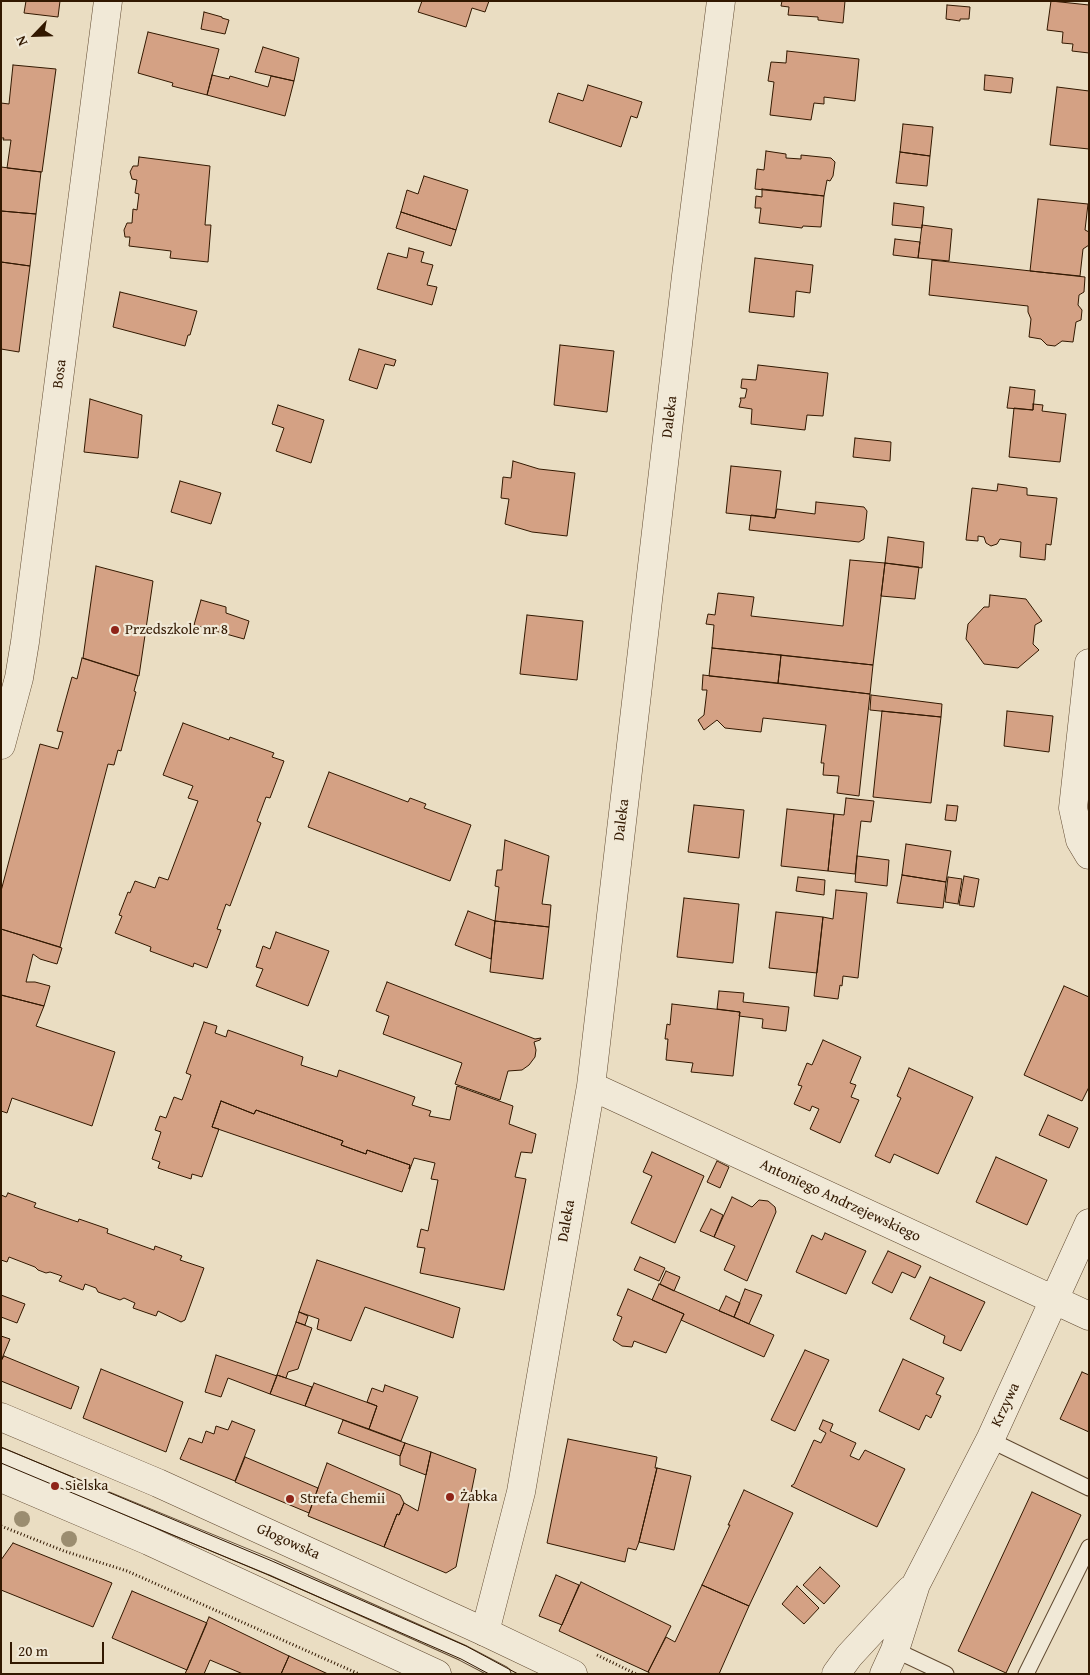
<!DOCTYPE html>
<meta charset="utf-8">
<style>
body{margin:0}
#map{position:relative;width:1090px;height:1675px;overflow:hidden;background:#eaddc2;font-family:"Gentium Book Plus",serif}
canvas{display:block}
.frame{position:absolute;inset:0;border:2px solid #321800;pointer-events:none}
.north{position:absolute;left:10px;top:10px;width:50px;height:50px;-webkit-text-stroke:4px #f1e9d7;paint-order:stroke;rotate:246deg;font-size:14px;font-weight:700;line-height:20px;text-align:center;color:#321800}
.north::after{content:'';display:block;margin:auto;width:18px;height:22px;background:#321800;clip-path:polygon(50% 0,100% 100%,50% 72%,0 100%)}
.scale{position:absolute;left:10px;top:1642px;width:94px;height:22px;box-sizing:border-box;border:2px solid #321800;border-top:0;padding-left:6px;font-size:15px;line-height:18px;white-space:nowrap;color:#321800;-webkit-text-stroke:4px #f1e9d7;paint-order:stroke}
</style>
<div id="map">
<canvas width="1090" height="1675"></canvas>
<div class="frame"></div>
<div class="north">N</div>
<div class="scale">20 m</div>
</div>
<script>
const ctx = document.querySelector('canvas').getContext('2d');
ctx.lineJoin = 'round';
function paint(path, color) {
  ctx.fillStyle = color;
  ctx.fill(path, 'evenodd');
}
function poly(rows) {
  const path = new Path2D();
  for (const r of rows) {
    path.moveTo(r[0], r[1]);
    for (let i = 2; i < r.length; i += 2) path.lineTo(r[i], r[i + 1]);
  }
  return path;
}
function strokePath(path, color, width, dash) {
  ctx.strokeStyle = color;
  ctx.lineWidth = width;
  ctx.lineCap = dash ? 'butt' : 'round';
  ctx.setLineDash(dash || []);
  ctx.stroke(path);
}
function label(font, color, halo, rows, align = 'center') {
  ctx.font = font + ' "Gentium Book Plus",serif';
  ctx.lineWidth = 4.5;
  ctx.setLineDash([]);
  ctx.textBaseline = 'middle';
  ctx.strokeStyle = halo;
  ctx.fillStyle = color;
  for (const [text, x, y, turn = 0] of rows) {
    ctx.save();
    ctx.translate(x, y);
    ctx.rotate((+turn || 0) * Math.PI / 180);
    ctx.textAlign = isNaN(turn) ? turn : align;
    if (halo) ctx.strokeText(text, 0, 0);
    ctx.fillText(text, 0, 0);
    ctx.restore();
  }
}
const building = poly([
 [26,1,60,1,58,17,24,13,26,1],
 [422,1,489,1,485,12,472,8,466,27,418,12,422,1],
 [782,1,845,1,843,23,818,20,818,17,788,15,789,7,781,6,782,1],
 [1051,1,1089,5,1089,53,1072,51,1073,44,1062,43,1063,32,1047,30,1051,1],
 [947,5,970,7,969,19,960,19,960,21,946,19,947,5],
 [204,12,222,17,222,18,229,20,225,34,201,29,204,12],
 [148,32,219,49,207,95,172,86,173,83,138,73,148,32],
 [263,47,299,58,294,81,255,72,263,47],
 [787,51,859,59,855,101,824,97,824,104,814,103,811,120,770,115,774,82,768,81,771,62,786,63,787,51],
 [13,65,56,69,42,172,7,168,11,140,3,140,4,138,1,138,1,103,9,104,13,65],
 [212,75,229,79,230,76,268,87,271,76,294,81,285,116,207,95,212,75],
 [985,75,1013,78,1011,93,984,90,985,75],
 [588,85,642,102,637,118,631,116,621,147,549,122,558,93,583,101,588,85],
 [1057,87,1089,91,1089,149,1050,145,1057,87],
 [903,124,933,127,930,156,900,152,903,124],
 [766,151,786,154,786,158,801,159,801,155,831,158,835,162,833,176,830,181,827,180,824,196,755,189,757,169,764,170,766,151],
 [900,152,930,156,927,186,896,183,900,152],
 [139,157,210,166,205,225,211,225,208,262,170,258,171,251,129,246,130,237,125,237,124,230,127,223,132,223,133,209,137,210,139,194,135,193,137,180,132,179,130,172,133,166,138,166,139,157],
 [1,167,41,172,36,214,1,211,1,167],
 [424,176,468,190,456,230,401,212,407,190,418,194,424,176],
 [762,189,824,196,821,227,803,226,802,228,759,223,761,208,755,208,756,196,762,197,762,189],
 [1038,199,1088,204,1085,230,1089,232,1089,245,1083,249,1080,276,1030,271,1038,199],
 [894,203,924,207,922,228,892,225,894,203],
 [1,211,36,214,30,266,1,262,1,211],
 [401,212,456,230,451,246,396,228,401,212],
 [922,225,952,229,949,261,918,258,922,225],
 [895,239,920,242,918,258,893,255,895,239],
 [409,248,424,252,421,262,433,265,427,285,437,287,432,305,377,289,388,253,407,258,409,248],
 [755,258,813,265,810,293,796,291,794,317,749,312,755,258],
 [932,260,1085,277,1084,292,1079,295,1078,305,1082,310,1081,320,1076,322,1073,342,1062,341,1055,346,1047,345,1041,339,1029,337,1031,319,1028,312,1028,306,929,295,932,260],
 [1,262,30,266,19,352,1,349,1,262],
 [120,292,197,311,190,335,188,335,185,346,113,327,120,292],
 [560,345,614,351,607,412,554,405,560,345],
 [359,349,396,360,394,366,385,364,377,389,349,380,359,349],
 [758,365,828,373,823,416,807,415,805,430,751,424,752,409,739,407,741,400,740,398,745,398,747,389,741,388,741,387,742,379,756,380,758,365],
 [1010,387,1035,390,1033,410,1007,408,1010,387],
 [90,399,142,415,138,458,84,452,90,399],
 [1033,404,1043,405,1042,411,1066,414,1060,462,1009,457,1014,408,1033,410,1033,404],
 [278,405,324,420,311,463,276,451,284,428,272,424,278,405],
 [855,438,891,442,890,461,853,457,855,438],
 [513,461,539,469,575,473,567,536,532,532,505,524,509,499,501,498,503,477,511,478,513,461],
 [731,466,781,471,775,518,726,513,731,466],
 [180,481,221,493,211,524,171,512,180,481],
 [998,484,1027,488,1027,495,1057,498,1051,545,1046,544,1045,560,1020,557,1021,542,1000,539,997,544,991,546,986,543,984,537,978,536,978,541,966,540,972,488,997,491,998,484],
 [816,502,864,507,867,511,864,539,859,542,749,530,751,515,775,518,777,509,815,514,816,502],
 [888,537,924,542,922,568,885,563,888,537],
 [850,560,885,563,873,665,712,648,714,625,706,624,708,614,715,615,718,593,754,597,751,616,843,626,850,560],
 [885,563,919,567,915,599,881,596,885,563],
 [96,566,153,581,139,676,83,658,96,566],
 [990,595,1026,599,1042,621,1035,625,1033,644,1039,650,1018,668,984,664,966,639,968,624,984,607,989,607,990,595],
 [201,600,226,607,226,613,249,621,244,639,194,625,201,600],
 [527,615,583,621,577,680,520,674,527,615],
 [712,648,781,655,778,683,709,676,712,648],
 [781,655,873,665,870,694,778,683,781,655],
 [82,658,138,676,134,691,136,692,121,751,118,750,114,765,108,764,60,947,1,929,1,891,40,744,58,749,63,732,57,731,72,677,77,679,82,658],
 [703,675,870,694,859,796,837,793,839,776,823,775,824,763,821,763,826,725,763,718,761,732,725,728,717,720,704,730,698,720,704,715,707,690,702,690,703,675],
 [871,695,942,704,941,717,870,710,871,695],
 [882,711,941,717,931,803,873,797,882,711],
 [1007,711,1053,716,1049,752,1004,746,1007,711],
 [183,723,229,740,230,737,274,753,272,757,284,761,270,798,266,797,257,821,261,823,230,906,226,904,217,929,221,930,207,968,194,963,193,967,150,951,151,947,115,933,122,916,119,915,128,892,130,893,135,881,155,888,159,877,168,880,198,801,188,798,193,786,163,775,183,723],
 [329,772,408,802,410,798,426,804,424,808,471,825,450,881,308,827,329,772],
 [846,798,874,801,871,822,861,821,855,874,828,871,834,814,844,815,846,798],
 [694,805,744,810,739,858,688,852,694,805],
 [947,805,958,806,956,821,945,820,947,805],
 [787,809,834,814,828,871,781,866,787,809],
 [505,840,549,856,542,904,551,905,549,927,495,921,499,887,495,886,497,870,502,870,505,840],
 [906,844,951,851,946,882,902,875,906,844],
 [857,856,889,860,887,886,855,882,857,856],
 [902,875,946,882,943,908,897,903,902,875],
 [964,876,979,879,974,907,959,905,964,876],
 [798,877,825,880,824,895,796,891,798,877],
 [948,877,962,879,958,904,945,902,948,877],
 [836,890,867,893,858,978,843,976,842,986,840,985,838,999,814,996,823,917,833,919,836,890],
 [684,898,739,904,733,963,677,957,684,898],
 [468,911,495,921,491,959,455,945,468,911],
 [776,912,823,917,817,973,769,968,776,912],
 [495,921,549,927,543,979,490,972,495,921],
 [1,929,62,948,57,964,40,959,33,954,26,982,35,982,50,986,44,1006,1,995,1,929],
 [276,932,329,951,308,1006,256,986,263,969,256,967,263,946,270,949,276,932],
 [387,982,535,1039,541,1038,540,1040,534,1042,536,1050,535,1057,529,1065,522,1070,508,1071,500,1100,455,1084,462,1063,383,1034,389,1016,376,1011,387,982],
 [1064,986,1089,997,1089,1087,1082,1101,1024,1075,1064,986],
 [719,991,744,993,743,1002,789,1007,786,1031,762,1028,763,1019,739,1016,740,1012,717,1009,719,991],
 [1,995,44,1006,36,1026,115,1052,92,1126,12,1098,7,1113,1,1111,1,995],
 [672,1004,740,1012,733,1076,691,1072,693,1063,666,1060,668,1039,665,1039,667,1024,670,1025,672,1004],
 [204,1022,217,1026,215,1033,226,1037,228,1030,303,1057,301,1065,337,1077,339,1070,415,1097,412,1105,431,1111,429,1116,450,1120,457,1086,513,1106,509,1124,536,1134,532,1153,521,1152,515,1177,526,1179,504,1290,420,1273,425,1248,417,1247,421,1229,428,1231,438,1180,431,1179,435,1163,414,1158,410,1169,409,1169,410,1165,367,1150,366,1154,341,1145,343,1141,256,1110,254,1114,221,1101,212,1127,219,1129,202,1177,192,1174,191,1179,158,1168,160,1162,152,1159,161,1132,155,1130,160,1116,166,1118,174,1097,182,1100,191,1075,186,1073,204,1022],
 [823,1040,861,1057,850,1083,856,1085,851,1097,859,1100,840,1143,810,1129,819,1109,812,1106,810,1111,794,1104,802,1086,798,1085,807,1063,812,1065,823,1040],
 [909,1068,973,1097,938,1174,894,1154,890,1163,875,1156,901,1098,897,1096,909,1068],
 [221,1101,254,1114,256,1110,343,1141,341,1145,366,1154,367,1150,410,1165,409,1169,410,1169,402,1192,212,1127,221,1101],
 [1048,1115,1078,1128,1069,1148,1039,1135,1048,1115],
 [652,1152,704,1176,675,1243,631,1223,652,1176,643,1172,652,1152],
 [996,1157,1047,1180,1027,1225,976,1202,996,1157],
 [717,1161,729,1167,720,1188,707,1182,717,1161],
 [8,1193,36,1203,34,1207,78,1222,79,1219,108,1229,107,1233,154,1250,155,1246,182,1256,180,1260,204,1268,185,1320,181,1322,158,1311,156,1316,133,1308,135,1303,124,1298,120,1300,98,1292,96,1288,85,1284,83,1290,59,1281,62,1276,50,1272,46,1273,38,1270,35,1267,9,1257,7,1262,1,1260,1,1195,6,1197,8,1193],
 [732,1197,752,1207,759,1200,768,1201,775,1207,776,1212,747,1281,724,1270,735,1246,714,1237,732,1197],
 [711,1209,723,1215,714,1237,700,1231,711,1209],
 [825,1233,866,1251,846,1294,796,1272,812,1235,822,1240,825,1233],
 [888,1251,921,1266,915,1278,902,1272,892,1293,872,1283,888,1251],
 [640,1257,665,1268,659,1281,634,1270,640,1257],
 [317,1260,460,1308,453,1338,365,1307,351,1341,317,1329,319,1319,299,1312,317,1260],
 [666,1271,680,1277,674,1291,660,1284,666,1271],
 [930,1277,985,1302,961,1351,943,1343,945,1336,910,1319,930,1277],
 [659,1284,774,1335,764,1357,681,1320,684,1314,652,1300,659,1284],
 [628,1289,684,1314,666,1353,634,1341,632,1347,622,1346,613,1340,622,1317,617,1315,628,1289],
 [745,1289,762,1295,749,1324,734,1317,745,1289],
 [1,1295,25,1304,17,1323,1,1317,1,1295],
 [726,1296,740,1303,734,1317,719,1311,726,1296],
 [299,1312,308,1316,305,1325,296,1322,299,1312],
 [296,1322,312,1328,298,1369,288,1372,286,1378,277,1375,296,1322],
 [1,1336,10,1339,1,1361,1,1336],
 [805,1350,829,1360,795,1431,771,1420,805,1350],
 [216,1355,277,1376,270,1394,228,1378,221,1397,205,1392,216,1355],
 [4,1356,79,1387,71,1409,1,1381,1,1361,4,1356],
 [903,1359,944,1378,936,1394,941,1396,931,1418,926,1415,919,1430,879,1411,903,1359],
 [101,1369,183,1402,166,1452,83,1418,101,1369],
 [1082,1372,1089,1375,1089,1432,1060,1419,1082,1372],
 [277,1375,312,1387,305,1406,270,1394,277,1375],
 [314,1383,377,1406,369,1429,305,1406,314,1383],
 [385,1385,418,1397,401,1441,369,1429,377,1406,367,1402,372,1388,383,1392,385,1385],
 [343,1420,405,1443,400,1456,338,1433,343,1420],
 [823,1420,833,1424,830,1431,856,1443,850,1456,859,1460,865,1450,905,1469,877,1527,791,1486,794,1484,814,1440,821,1443,826,1433,819,1429,823,1420],
 [232,1421,255,1430,235,1481,180,1459,189,1438,202,1443,206,1431,214,1434,216,1426,228,1430,232,1421],
 [568,1439,657,1457,655,1468,657,1468,639,1542,636,1550,628,1548,625,1562,547,1543,568,1439],
 [405,1443,431,1452,426,1475,400,1465,400,1456,405,1443],
 [431,1452,476,1469,456,1567,446,1573,384,1547,397,1514,399,1515,404,1503,418,1511,431,1452],
 [245,1457,318,1488,309,1513,235,1482,245,1457],
 [327,1463,400,1495,404,1503,399,1515,397,1514,384,1547,308,1516,327,1463],
 [657,1468,691,1476,674,1550,639,1542,657,1468],
 [744,1490,793,1513,749,1606,702,1585,730,1525,728,1525,744,1490],
 [1032,1492,1081,1515,1006,1673,958,1651,1032,1492],
 [13,1543,112,1583,93,1627,1,1590,1,1560,13,1543],
 [820,1567,840,1586,824,1604,803,1585,820,1567],
 [556,1575,579,1585,562,1625,539,1616,556,1575],
 [581,1582,671,1626,648,1672,559,1631,581,1582],
 [702,1585,749,1606,719,1674,651,1674,648,1672,666,1637,675,1642,702,1585],
 [797,1586,819,1608,804,1624,782,1604,797,1586],
 [132,1591,207,1623,187,1670,112,1638,132,1591],
 [209,1617,289,1656,281,1674,243,1674,210,1660,204,1674,185,1674,209,1617],
 [289,1656,328,1674,281,1674,289,1656]
]);
const path = poly([
 [1,1526,64,1551,127,1571,359,1674],
 [597,1655,636,1674]
]);
const service = poly([
 [990,1440,1089,1488],
 [1,1456,271,1567,463,1653,503,1674],
 [895,1650,946,1674],
 [1026,1674,1089,1547]
]);
const minor = poly([
 [1089,663,1073,808,1080,840,1089,855],
 [1,745,19,678,25,642,108,1],
 [591,1086,1089,1316],
 [485,1632,521,1492,591,1086,686,276,721,1],
 [836,1674,849,1656,910,1590],
 [884,1674,895,1650,916,1584,990,1440,1089,1223]
]);
const tertiary = poly([
 [1,1417,158,1483,485,1632,573,1674],
 [1,1478,149,1541,437,1674]
]);
const tram = poly([
 [1,1447,272,1561,466,1646,518,1674],
 [1,1463,266,1574,461,1659,489,1674]
]);
const trees = [
 [22,1519],
 [69,1539]
];
const markers = [
 [115,630,5,"#8f2418"],
 [55,1486,5,"#8f2418"],
 [450,1497,5,"#8f2418"],
 [290,1499,5,"#8f2418"]
];
const streetNames = [
 ["Bosa",60,374,-83],
 ["Daleka",670,417,-83],
 ["Daleka",622,820,-83],
 ["Antoniego Andrzejewskiego",840,1201,25],
 ["Daleka",567,1221,-80],
 ["Krzywa",1006,1405,-65],
 ["Głogowska",288,1542,24]
];
const poiNames = [
 ["Przedszkole nr 8",125,630],
 ["Sielska",65,1486],
 ["Żabka",460,1497],
 ["Strefa Chemii",300,1499]
];
paint(building, '#d4a184');
strokePath(building, '#321800', 1);
strokePath(service, '#604930', 17);
strokePath(minor, '#604930', 29);
strokePath(tertiary, '#604930', 29);
strokePath(path, '#321800', 3, [1, 2.5]);
strokePath(service, '#f1e9d7', 15);
strokePath(minor, '#f1e9d7', 28);
strokePath(tertiary, '#f1e9d7', 28);
strokePath(tram, '#321800', 1);
ctx.fillStyle = '#9b8d70';
for (const [x, y] of trees) {
  ctx.beginPath();
  ctx.arc(x, y, 8, 0, 2 * Math.PI);
  ctx.fill();
}
for (const [x, y, r, color] of markers) {
  const dot = new Path2D();
  dot.arc(x, y, r, 0, 2 * Math.PI);
  ctx.fillStyle = color;
  ctx.fill(dot);
  strokePath(dot, '#f1e9d7', 2);
}
label('15px', '#321800', '#f1e9d7', streetNames);
label('15px', '#321800', '#f1e9d7', poiNames, 'left');
</script>
